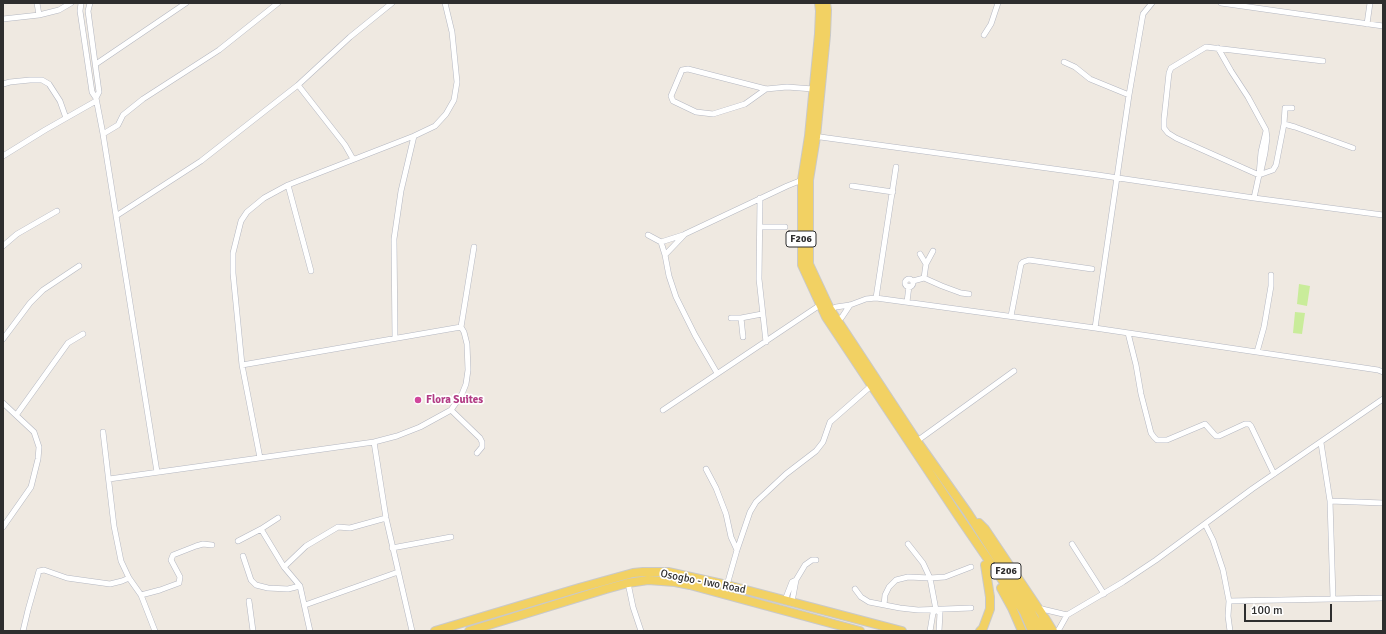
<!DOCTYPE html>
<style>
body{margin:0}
#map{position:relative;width:1386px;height:634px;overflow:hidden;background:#efe9e1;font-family:Signika,sans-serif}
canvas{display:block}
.frame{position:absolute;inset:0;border:4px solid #2e2e2e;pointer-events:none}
.scale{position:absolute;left:1244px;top:604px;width:88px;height:18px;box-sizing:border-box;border:2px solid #2e2e2e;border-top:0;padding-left:5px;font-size:12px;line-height:14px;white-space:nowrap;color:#2e2e2e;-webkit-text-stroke:3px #fff;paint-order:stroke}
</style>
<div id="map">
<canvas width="1386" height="634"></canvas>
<div class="frame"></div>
<div class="scale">100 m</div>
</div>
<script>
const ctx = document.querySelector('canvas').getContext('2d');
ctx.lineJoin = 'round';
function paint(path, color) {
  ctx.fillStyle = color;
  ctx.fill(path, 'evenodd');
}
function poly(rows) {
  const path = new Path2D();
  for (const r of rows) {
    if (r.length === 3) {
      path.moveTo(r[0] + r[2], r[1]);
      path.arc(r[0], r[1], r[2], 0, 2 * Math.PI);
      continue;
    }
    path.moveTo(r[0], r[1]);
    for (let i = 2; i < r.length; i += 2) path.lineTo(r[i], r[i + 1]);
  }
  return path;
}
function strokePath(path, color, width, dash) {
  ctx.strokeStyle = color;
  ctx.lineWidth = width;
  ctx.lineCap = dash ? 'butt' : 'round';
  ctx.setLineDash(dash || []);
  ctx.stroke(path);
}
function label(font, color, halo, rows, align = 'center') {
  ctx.font = font + ' Signika,sans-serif';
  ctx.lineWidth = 3.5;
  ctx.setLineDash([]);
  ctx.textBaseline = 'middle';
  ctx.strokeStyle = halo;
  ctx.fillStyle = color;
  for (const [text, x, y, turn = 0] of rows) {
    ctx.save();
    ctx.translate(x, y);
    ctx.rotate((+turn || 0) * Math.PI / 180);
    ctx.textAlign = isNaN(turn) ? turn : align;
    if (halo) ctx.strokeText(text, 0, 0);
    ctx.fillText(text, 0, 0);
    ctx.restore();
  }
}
const pitch = poly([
 [1299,284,1310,286,1307,306,1297,304],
 [1295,312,1305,313,1302,334,1293,333]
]);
const street = poly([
 [37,3,39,15],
 [81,3,80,11,92,92,96,98,103,134,157,472],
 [90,3,88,11,99,92,96,98],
 [1221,3,1383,26],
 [3,19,39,15,59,10,71,3],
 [1367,24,1370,3],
 [984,35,991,24,998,3],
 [1218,48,1231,71,1248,97,1266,130,1267,138,1265,153,1261,171,1259,173],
 [1064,62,1075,67,1090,79,1129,95],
 [96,64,186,3],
 [3,84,10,82,30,80,42,80,49,84,60,101,66,118],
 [298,85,345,145,353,159],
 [766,89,745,104,713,114,696,112,673,101,671,96,682,70,688,69,766,89,787,87,813,89],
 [1292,108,1285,108,1284,124,1276,165,1273,170,1259,175,1176,138,1168,133,1164,128,1164,119,1169,73,1171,68,1206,47,1323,61],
 [1284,124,1295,127,1353,148],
 [103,134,118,125,123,115,143,99,219,50,278,3],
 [813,136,1098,175,1254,198,1383,215],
 [3,156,45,130,96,101],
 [288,185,311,271],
 [852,186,893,192],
 [760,198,759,279,766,342],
 [1254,198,1259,175,1261,152,1266,131],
 [116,216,201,161,298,85,350,37,392,3],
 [760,227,785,227],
 [648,235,661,242,665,255],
 [661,242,683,235],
 [3,246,17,234,57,211],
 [920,254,926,264],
 [924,278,926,264,933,251],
 [909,283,4],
 [913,281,924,278,942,286,961,293,969,294],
 [876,298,896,167],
 [907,302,909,286],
 [829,310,836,307,850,305,866,299,876,298,1095,328,1378,370,1383,372],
 [1011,316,1021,264,1023,262,1029,260,1092,269],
 [731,318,741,318,762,314],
 [741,318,743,337],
 [836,322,842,317,850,305],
 [1095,328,1129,95,1143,14,1152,3],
 [1128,333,1136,365,1141,394,1151,433,1154,437,1157,440,1167,440,1205,424,1214,434,1216,436,1219,436,1245,424,1249,424,1251,426,1274,474],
 [395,338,394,239,401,191,414,136],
 [3,339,30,303,43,290,79,266],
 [1257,352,1264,327,1271,286,1271,275],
 [242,365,461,327],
 [717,373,695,335,676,297,669,276,665,255,685,234,787,186,802,180],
 [3,403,34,432,39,447,38,459,31,487,3,527],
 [451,410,480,438,482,442,482,447,477,453],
 [663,410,820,305],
 [17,414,68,343,83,334],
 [103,432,114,526,121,561,129,578,141,595,155,631],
 [917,441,1014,371],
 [374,442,386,518,412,631],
 [1321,443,1330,501,1333,598],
 [260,458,242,365,233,273,233,253,241,221,247,212,264,198,288,185,414,136,435,126,446,114,454,100,457,82,452,32,445,3],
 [706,469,716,488,726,514,731,537,737,550],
 [109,479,374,442,397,436,420,427,451,410,462,394,466,384,468,370,467,344,464,332,461,327,474,247],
 [1330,501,1383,503],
 [1205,524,1213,540,1223,570,1229,601,1228,616,1230,631],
 [261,529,284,567,300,586,310,631],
 [238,541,261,529,278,518],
 [908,544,923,563,930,578,936,610,940,613,939,631],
 [1072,544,1104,594],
 [392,548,451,537],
 [243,556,251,580,256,585,268,588,288,589,300,586],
 [284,567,306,546,338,527,350,528,386,518],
 [628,583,633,607,641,631],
 [727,585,737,550,750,512,756,502,786,474,816,451,823,442,830,422,871,386],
 [855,589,861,597,869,602,900,608,918,610,971,608],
 [141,595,160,590,179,583,180,577,171,560,173,555,196,546,203,544,212,545],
 [785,600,792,582,796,580,805,565,812,560,816,560],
 [249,601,253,631],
 [1229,601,1383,598],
 [792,602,796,580],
 [305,605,398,572],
 [884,605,885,595,889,587,896,580,908,577,930,578,945,577,971,567],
 [1038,608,1067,615],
 [23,631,28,610,39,571,44,570,67,578,110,584,122,581,129,578],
 [930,631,933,613,936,610],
 [1058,631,1067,615,1123,582,1156,560,1252,489,1383,399]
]);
const primary = poly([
 [819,3,820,11,819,34,809,136,802,180,802,265,826,317,959,517,1024,612,1032,631],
 [826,3,827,10,826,35,816,137,809,180,809,264,830,309,917,441,968,513,1028,606,1041,631],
 [979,523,985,529,1038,608,1042,614,1046,631],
 [1001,588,1012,608,1022,631],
 [1045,618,1053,631],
 [435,631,579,588,633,573,643,572,668,572,727,585,902,631],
 [469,631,606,589,628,583,648,580,675,582,690,585,860,631],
 [980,631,983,628,990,609,990,597,985,565]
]);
const markers = [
 [418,400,4,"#d1479c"]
];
const shields = [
 [801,239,30],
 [1006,571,30]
];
const shieldNames = [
 ["F206",801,239],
 ["F206",1006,571]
];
const hotelNames = [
 ["Flora Suites",426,400]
];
const streetNames = [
 ["Osogbo - Iwo Road",703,582,11]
];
paint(pitch, '#c9ec9a');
strokePath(street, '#b4b7c1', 6);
strokePath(primary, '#c9c9c9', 10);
strokePath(street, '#fff', 5);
strokePath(primary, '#f2d163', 8);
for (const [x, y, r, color] of markers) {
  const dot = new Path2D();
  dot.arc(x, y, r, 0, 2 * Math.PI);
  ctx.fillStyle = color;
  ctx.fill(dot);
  strokePath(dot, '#fff', 1.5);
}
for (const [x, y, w] of shields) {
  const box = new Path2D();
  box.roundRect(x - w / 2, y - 8, w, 16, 3);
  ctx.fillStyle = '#fff';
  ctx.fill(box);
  strokePath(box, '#2e2e2e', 1);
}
label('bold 10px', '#2e2e2e', null, shieldNames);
label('bold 11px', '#b23c85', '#fff', hotelNames, 'left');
label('11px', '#2e2e2e', '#fff', streetNames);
</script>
